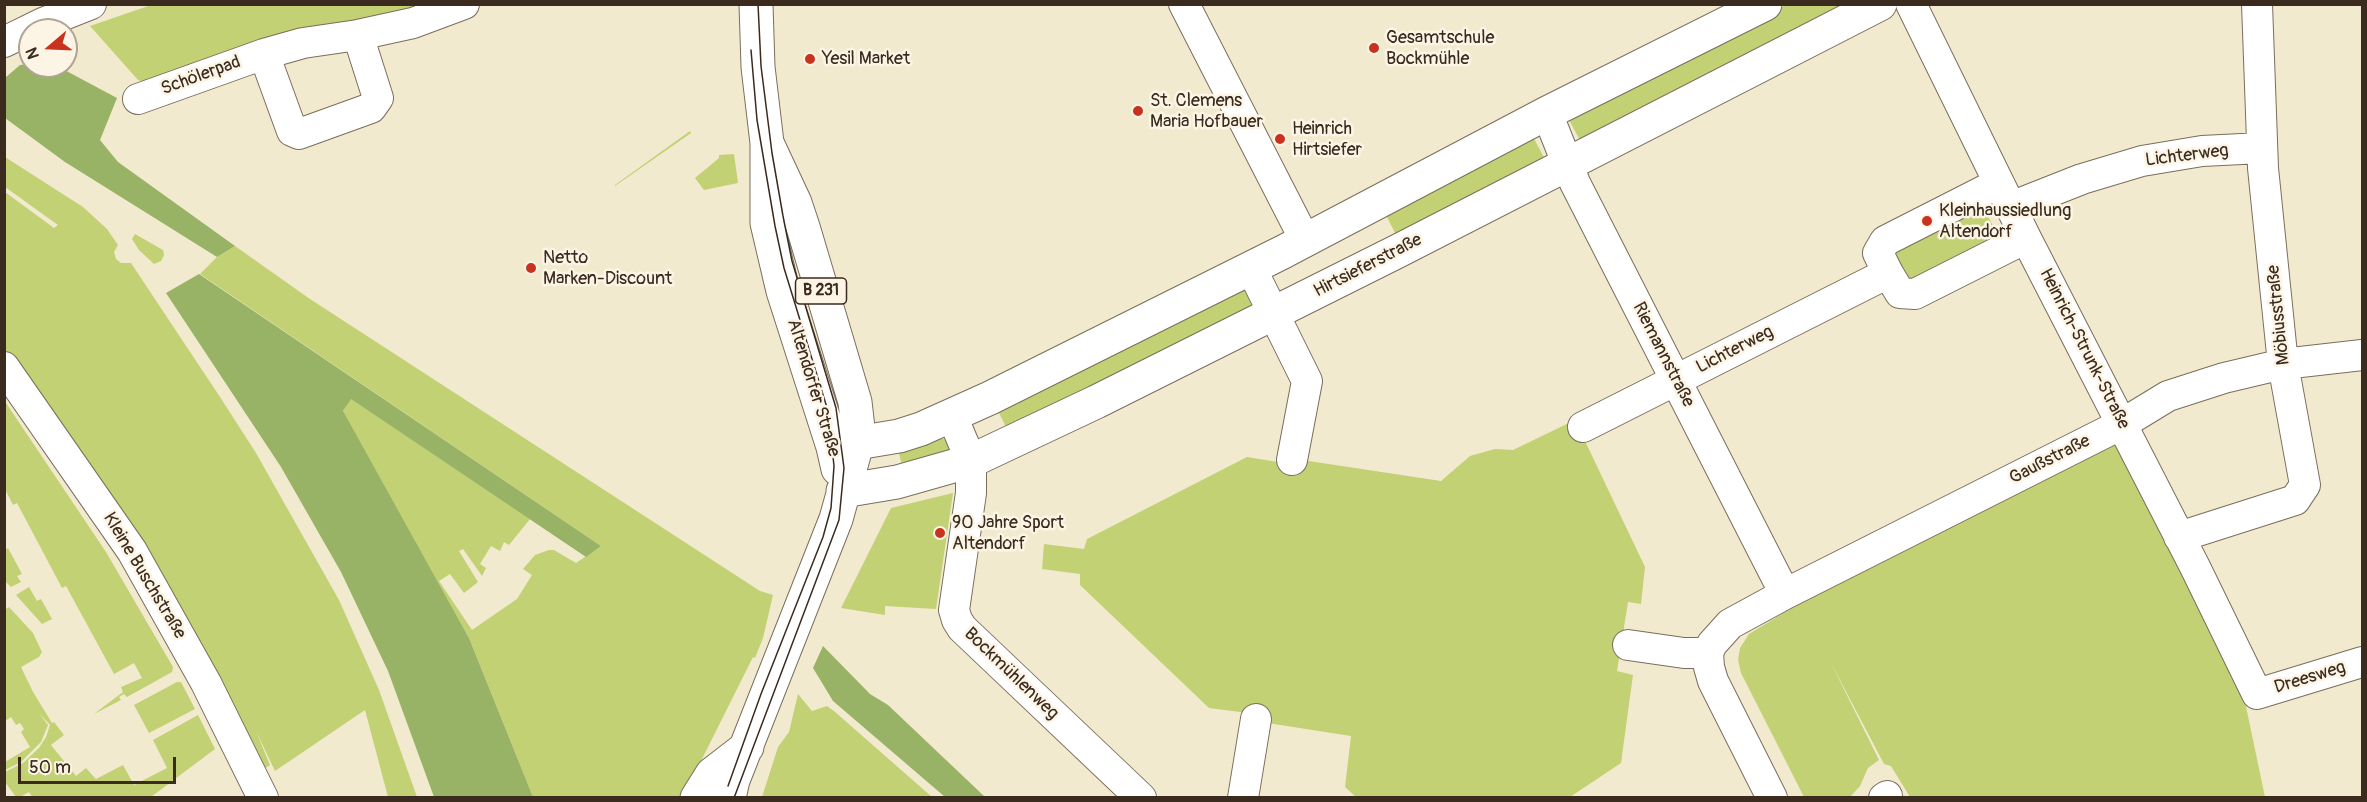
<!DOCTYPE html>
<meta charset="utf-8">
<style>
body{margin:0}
#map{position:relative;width:2367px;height:802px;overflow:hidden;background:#f2eacf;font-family:Pangolin,sans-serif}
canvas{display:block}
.frame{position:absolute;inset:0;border:6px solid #3b2a1e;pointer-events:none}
.north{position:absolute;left:18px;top:18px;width:60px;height:60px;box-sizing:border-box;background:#fcf5e5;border:2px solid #afa495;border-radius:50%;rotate:251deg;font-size:16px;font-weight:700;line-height:24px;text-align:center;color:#3b2a1e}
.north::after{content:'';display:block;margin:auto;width:21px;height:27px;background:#c8321e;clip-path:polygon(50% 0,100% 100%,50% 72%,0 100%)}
.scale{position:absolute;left:18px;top:757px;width:158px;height:27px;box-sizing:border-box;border:3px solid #3b2a1e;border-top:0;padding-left:8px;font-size:18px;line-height:21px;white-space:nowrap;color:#3b2a1e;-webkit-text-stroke:4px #fcf5e5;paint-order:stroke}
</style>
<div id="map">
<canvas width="2367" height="802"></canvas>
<div class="frame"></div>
<div class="north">N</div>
<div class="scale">50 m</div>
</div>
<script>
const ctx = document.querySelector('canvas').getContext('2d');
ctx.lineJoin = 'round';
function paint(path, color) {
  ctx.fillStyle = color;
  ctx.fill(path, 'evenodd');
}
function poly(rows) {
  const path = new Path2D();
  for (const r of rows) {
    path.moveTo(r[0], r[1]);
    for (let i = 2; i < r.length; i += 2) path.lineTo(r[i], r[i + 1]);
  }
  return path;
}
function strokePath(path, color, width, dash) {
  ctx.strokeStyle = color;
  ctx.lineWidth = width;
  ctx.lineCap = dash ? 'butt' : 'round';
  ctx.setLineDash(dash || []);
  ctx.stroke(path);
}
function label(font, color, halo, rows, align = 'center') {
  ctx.font = font + ' Pangolin,sans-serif';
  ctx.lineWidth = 5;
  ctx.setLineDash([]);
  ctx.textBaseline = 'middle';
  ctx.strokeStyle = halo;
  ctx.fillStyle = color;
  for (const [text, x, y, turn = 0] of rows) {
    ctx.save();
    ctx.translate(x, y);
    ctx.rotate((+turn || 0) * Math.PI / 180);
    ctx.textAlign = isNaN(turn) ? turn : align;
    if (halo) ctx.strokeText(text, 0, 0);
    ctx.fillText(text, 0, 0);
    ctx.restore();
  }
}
const green = poly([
 [151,5,431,5,150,84,138,80,90,26],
 [1786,5,1856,5,1583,146,1567,116],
 [690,131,691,133,615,186,615,185],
 [1532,135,1547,163,1398,239,1384,211],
 [734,154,738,183,704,190,695,178,719,158,719,155],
 [5,157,83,207,107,229,118,245,114,252,116,259,121,263,131,263,220,397,256,453,339,600,379,690,417,797,388,797,365,710,275,771,256,731,270,765,261,771,58,423,5,349,5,192,54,228,58,225,5,187],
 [1979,200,2002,242,1909,284,1892,250],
 [135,234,163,250,164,255,161,261,154,264,139,250,132,239],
 [235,246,310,299,760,591,773,595,763,638,755,658,753,657,699,765,680,797,533,797,469,638,343,412,350,398,530,519,509,545,504,542,500,551,491,546,480,564,486,568,482,576,463,549,459,551,478,582,464,593,450,574,439,581,472,630,517,599,532,575,523,569,535,555,549,550,554,550,576,563,601,546,200,274,217,257],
 [1242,283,1254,311,1010,435,996,407],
 [4,400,106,552,173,667,172,672,127,697,124,694,119,697,121,700,94,714,123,692,121,687,142,678,134,663,114,674,66,586,62,588,17,503,13,505,5,489],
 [1575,420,1645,567,1641,604,1628,602,1617,671,1633,675,1621,763,1570,797,1356,797,1345,787,1351,736,1261,722,1248,713,1209,708,1080,585,1080,574,1042,569,1044,544,1084,549,1087,539,1247,457,1284,463,1302,460,1441,481,1470,456,1495,449,1513,450],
 [2109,437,2115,437,2240,678,2265,797,1910,797,1891,766,1884,764,1830,661,1879,760,1868,768,1860,786,1850,797,1804,797,1741,673,1738,660,1740,648,1749,634,1800,603],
 [939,438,944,439,949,444,949,455,902,466,899,453],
 [953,493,936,609,885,606,885,615,841,608,891,508],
 [8,548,22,574,17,576,21,582,11,587,5,581,5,550],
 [29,587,37,601,41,599,52,619,42,624,16,595],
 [9,607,33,633,42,652,39,657,21,667,33,692,52,723,54,722,64,735,51,745,76,776,86,768,96,779,123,765,134,785,167,768,153,740,198,715,215,749,151,797,33,798,29,792,20,797,16,797,5,782,5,772,23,763,39,748,46,737,50,725,39,713,48,725,41,742,21,762,5,770,5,762,30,747,21,732,24,729,20,723,16,725,11,717,5,721,4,610],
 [177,682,181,682,195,709,149,733,134,705],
 [798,694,812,711,827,706,834,711,932,797,762,797,778,747,789,732]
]);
const forest = poly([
 [30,64,57,66,117,98,100,140,118,162,235,246,217,257,65,162,5,118,5,78,20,65],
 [199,274,601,546,586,557,351,399,343,411,469,638,533,797,434,797,388,671,341,572,281,467,166,293],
 [823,646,870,694,888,705,985,797,945,797,833,701,813,668]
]);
const minor = poly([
 [1184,4,1305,240],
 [1911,4,2026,238,2195,567,2257,694,2362,662],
 [4,42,43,23,91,4],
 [264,54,292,131,299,134,371,108,378,98,358,35],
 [138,99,264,54,303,43,358,35,413,23,464,4],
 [1547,113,1575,183,1785,594],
 [1999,183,1885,241,1878,253,1888,273,1900,293,1915,294,2026,238],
 [2011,207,2082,179,2142,161,2202,151,2262,148],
 [1251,268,1307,381,1292,460],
 [4,367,132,551,206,683,263,798],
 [952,416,971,461,971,493,954,610,957,620,962,628,1141,798],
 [1583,427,1888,273],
 [2179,537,2295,500,2305,485,2283,364,2263,168,2257,4],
 [1628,645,1684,653,1708,653],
 [1243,798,1256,719],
 [1772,798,1713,681,1709,667,1708,653,1712,644,1730,624,1785,594,2122,424,2168,396,2224,378,2283,364,2362,355],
 [1884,798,1887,796]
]);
const major = poly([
 [756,4,758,67,767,143,767,223,783,291,833,447,838,469],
 [833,447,899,436,921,429,990,398,1283,252,1547,113,1765,4],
 [843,491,897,482,971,461,1096,402,1398,251,1880,4],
 [697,798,712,774,747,747],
 [729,798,733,780,836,519,857,444,858,428,855,402,803,227,795,203,767,143]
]);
const tram = poly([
 [728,786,761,694,823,537,831,508,834,466,828,411,784,268,775,226,757,120,751,50],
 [734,798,839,520,844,468,836,408,792,261,783,216,772,153,761,66,758,4]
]);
const markers = [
 [1374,48,6,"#c8321e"],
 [810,59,6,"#c8321e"],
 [1138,111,6,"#c8321e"],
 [1280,139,6,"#c8321e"],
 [1927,221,6,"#c8321e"],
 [531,268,6,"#c8321e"],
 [940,533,6,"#c8321e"]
];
const shields = [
 [821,291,51]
];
const shieldNames = [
 ["B 231",821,291]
];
const poiNames = [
 ["Gesamtschule",1386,38],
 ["Bockmühle",1386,59],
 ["Yesil Market",822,59],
 ["St. Clemens",1150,101],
 ["Maria Hofbauer",1150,122],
 ["Heinrich",1292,129],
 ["Hirtsiefer",1292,150],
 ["Kleinhaussiedlung",1939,211],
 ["Altendorf",1939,232],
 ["Netto",543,258],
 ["Marken-Discount",543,279],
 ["90 Jahre Sport",952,523],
 ["Altendorf",952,544]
];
const streetNames = [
 ["Schölerpad",201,76,-20],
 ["Lichterweg",2187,156,-7],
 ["Hirtsieferstraße",1368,266,-27],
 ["Möbiusstraße",2279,315,-96],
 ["Heinrich-Strunk-Straße",2084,349,63],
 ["Lichterweg",1735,350,-27],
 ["Riemannstraße",1663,355,63],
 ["Altendorfer Straße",813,388,73],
 ["Gaußstraße",2050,460,-27],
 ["Kleine Buschstraße",144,576,59],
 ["Bockmühlenweg",1011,674,44],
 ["Dreesweg",2310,678,-17]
];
paint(green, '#c1d173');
paint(forest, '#98b365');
strokePath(minor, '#7b6d5c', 32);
strokePath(major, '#7b6d5c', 35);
strokePath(minor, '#fff', 30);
strokePath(major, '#fff', 33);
strokePath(tram, '#3b2a1e', 1.5);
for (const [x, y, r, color] of markers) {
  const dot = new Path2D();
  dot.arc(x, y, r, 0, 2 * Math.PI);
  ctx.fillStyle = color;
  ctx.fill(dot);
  strokePath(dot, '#fcf5e5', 2);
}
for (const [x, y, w] of shields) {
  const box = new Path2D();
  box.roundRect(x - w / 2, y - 13, w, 26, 4.5);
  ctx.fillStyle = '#fcf5e5';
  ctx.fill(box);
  strokePath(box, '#3b2a1e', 1.5);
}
label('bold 16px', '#3b2a1e', null, shieldNames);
label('18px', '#3b2a1e', '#fcf5e5', poiNames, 'left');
label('18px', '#3b2a1e', '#fcf5e5', streetNames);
</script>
